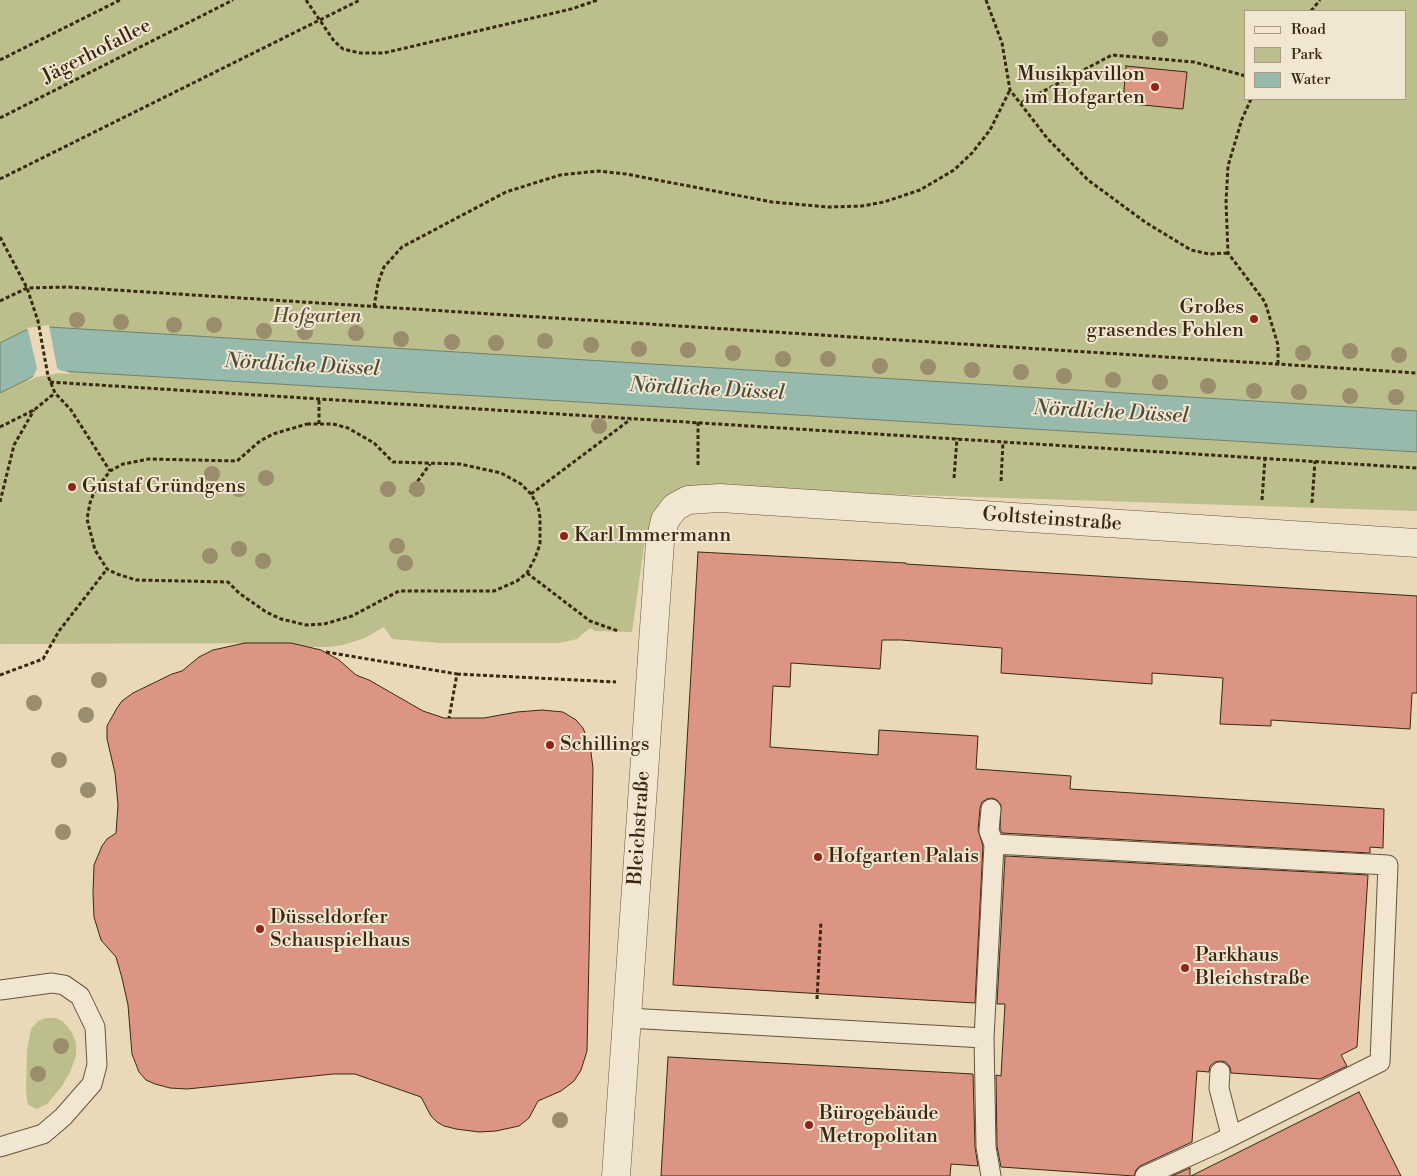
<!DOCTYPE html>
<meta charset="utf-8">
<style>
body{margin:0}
#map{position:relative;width:1417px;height:1176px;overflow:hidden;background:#e9d9b8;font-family:"Libre Bodoni",serif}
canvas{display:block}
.legend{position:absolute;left:1244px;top:10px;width:162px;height:90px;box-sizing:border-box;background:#f1e6d1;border:1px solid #a89a84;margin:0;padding:6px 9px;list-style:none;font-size:15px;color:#3a2811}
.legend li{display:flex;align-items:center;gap:10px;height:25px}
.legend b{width:25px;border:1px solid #a89a84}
</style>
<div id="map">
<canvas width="1417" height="1176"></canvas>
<ul class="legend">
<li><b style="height:6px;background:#f1e6d1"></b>Road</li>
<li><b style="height:14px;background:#bcbe8b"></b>Park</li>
<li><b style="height:14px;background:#97baad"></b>Water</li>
</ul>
</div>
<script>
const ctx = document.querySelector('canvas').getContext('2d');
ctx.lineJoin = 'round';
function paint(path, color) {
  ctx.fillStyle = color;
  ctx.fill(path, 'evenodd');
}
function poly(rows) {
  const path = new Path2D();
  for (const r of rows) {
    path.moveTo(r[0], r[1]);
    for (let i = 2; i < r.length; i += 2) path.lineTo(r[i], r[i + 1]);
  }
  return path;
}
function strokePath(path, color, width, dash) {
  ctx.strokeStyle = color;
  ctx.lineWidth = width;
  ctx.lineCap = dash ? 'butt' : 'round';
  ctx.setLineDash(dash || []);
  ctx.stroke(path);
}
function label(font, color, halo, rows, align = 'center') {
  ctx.font = font + ' "Libre Bodoni",serif';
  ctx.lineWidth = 4;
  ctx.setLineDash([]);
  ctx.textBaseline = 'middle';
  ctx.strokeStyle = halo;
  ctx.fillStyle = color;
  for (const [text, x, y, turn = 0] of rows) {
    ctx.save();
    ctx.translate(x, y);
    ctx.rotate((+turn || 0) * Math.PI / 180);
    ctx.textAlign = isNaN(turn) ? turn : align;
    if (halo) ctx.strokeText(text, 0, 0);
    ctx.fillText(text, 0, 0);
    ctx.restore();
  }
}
const green = poly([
 [0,0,1417,0,1417,511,693,488,653,521,644,546,632,632,595,631,590,628,577,639,559,643,440,643,392,639,384,627,365,638,343,645,329,647,311,647,284,643,0,644],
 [1246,11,1406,11,1406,99,1246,99],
 [45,1018,56,1018,62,1021,67,1026,72,1033,76,1043,76,1056,70,1072,62,1086,47,1104,37,1109,28,1105,27,1099,26,1090,27,1051,31,1029,38,1021]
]);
const water = poly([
 [49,327,1417,411,1417,452,60,371,36,375,0,393,0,343,28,329,49,327]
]);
const pier = poly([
 [49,325,57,368,60,370,69,372,69,374,60,373,37,377,28,381,28,380,33,377,37,368,28,330,27,328]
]);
const building = poly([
 [1126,66,1187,72,1183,109,1123,103,1126,66],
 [698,552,906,563,906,564,1417,596,1417,693,1412,693,1410,729,1271,720,1271,726,1220,724,1223,678,1152,673,1152,684,1001,673,1002,648,901,640,882,640,880,669,791,663,790,687,773,686,770,747,878,755,879,730,978,736,976,769,1071,776,1070,789,1384,809,1383,848,1370,847,1370,853,1002,833,1000,829,1001,805,997,800,992,798,987,799,982,802,980,808,978,830,983,846,975,1003,673,985,698,552],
 [245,643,291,643,321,650,339,660,356,675,369,680,423,711,444,718,484,718,517,712,542,710,563,712,576,720,583,728,590,745,593,768,587,1051,581,1070,574,1081,561,1091,538,1101,529,1118,519,1126,496,1131,479,1132,456,1129,444,1126,437,1122,431,1116,421,1097,355,1074,333,1074,187,1089,170,1088,155,1084,146,1080,139,1072,132,1054,128,1005,122,978,116,957,101,940,94,917,93,893,94,865,102,846,107,839,116,833,118,805,115,773,107,739,107,726,117,708,122,701,133,693,172,674,182,671,199,657,213,650,245,643],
 [1005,856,1368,875,1357,1047,1341,1055,1347,1066,1320,1079,1231,1073,1230,1067,1226,1062,1221,1061,1215,1062,1210,1066,1209,1072,1197,1071,1192,1142,1140,1166,1136,1170,1134,1176,1001,1167,997,1146,996,1075,1001,1076,1005,1004,997,1004,1005,856],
 [668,1057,973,1074,975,1147,978,1166,951,1164,950,1176,661,1176,668,1057],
 [1359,1092,1401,1176,1191,1176,1359,1092],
 [1190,1168,1190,1176,1172,1176,1190,1168]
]);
const path = poly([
 [306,0,334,41,343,49,360,53,384,53,571,9,598,0],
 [986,0,1002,43,1010,90,1047,138,1088,180,1145,222,1191,250,1209,254,1228,253],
 [1311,11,1320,0],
 [0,60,120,0],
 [1251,99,1242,119,1228,166,1226,202,1228,253,1265,302,1278,345,1278,364],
 [1021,103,1112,55,1194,62,1246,76],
 [0,118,233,0],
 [0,179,360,0],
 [0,237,27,288,38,321,48,376,55,393,71,410,110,471],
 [0,301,27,288,68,287,1417,373],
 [374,307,378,283,384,267,402,247,506,192,560,175,598,171,626,174,772,202,828,207,862,206,884,202,920,190,954,170,972,153,990,130,1010,90],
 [50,382,1417,468],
 [698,422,698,466],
 [307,424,333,424,348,428,374,443,393,462,460,464,501,473,521,484,531,494,538,506,540,517,540,544,535,558,527,573,517,581,494,591,399,591,352,616,324,624,306,625,281,619,266,612,239,593,228,582,136,580,117,574,107,569,95,550,87,519,90,503,94,492,110,471,123,464,149,459,237,461,260,441,273,434,307,424],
 [319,424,319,399],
 [0,427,34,410,55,393],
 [954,478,957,438],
 [1001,481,1003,442],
 [410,492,430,464],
 [531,494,631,419],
 [1262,500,1265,458],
 [0,502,14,445,34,410],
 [1312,503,1315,461],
 [527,573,590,621,618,631],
 [326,652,457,674,449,718],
 [457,674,616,682],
 [0,675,43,659,59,631,107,569],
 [817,999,821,921]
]);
const service = poly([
 [994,844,1388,865,1380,1062,1218,1143,1145,1176],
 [0,990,52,983,64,985,80,996,95,1027,97,1065,92,1084,63,1117,43,1134,0,1147],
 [628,1018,984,1038],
 [1220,1072,1219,1088,1231,1135],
 [991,1176,986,1147,984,1038,994,844,989,831,991,809]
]);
const minor = poly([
 [616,1176,660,542,665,520,675,507,688,500,720,498,1417,543]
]);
const trees = [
 [1160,39],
 [77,320],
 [121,322],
 [174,325],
 [214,325],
 [264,331],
 [305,332],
 [356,333],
 [401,339],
 [545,341],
 [452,342],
 [496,343],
 [591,345],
 [639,349],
 [688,350],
 [1350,351],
 [733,353],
 [1303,353],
 [1399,355],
 [783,359],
 [828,359],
 [880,366],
 [928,367],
 [972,370],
 [1021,372],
 [1064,376],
 [1113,380],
 [1160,382],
 [1208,386],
 [1254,391],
 [1299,392],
 [1350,396],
 [1396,397],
 [599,426],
 [212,474],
 [266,478],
 [239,489],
 [388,489],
 [417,489],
 [397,546],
 [239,549],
 [210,556],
 [263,561],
 [405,563],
 [99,680],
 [34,703],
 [86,715],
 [59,760],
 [88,790],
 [63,832],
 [61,1046],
 [38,1074],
 [560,1120]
];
const markers = [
 [1155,87,5,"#8f2418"],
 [1254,319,5,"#8f2418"],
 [72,487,5,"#8f2418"],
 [564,536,5,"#8f2418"],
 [550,745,5,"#8f2418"],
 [818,857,5,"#8f2418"],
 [260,929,5,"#8f2418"],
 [1185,968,5,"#8f2418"],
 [809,1125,5,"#8f2418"]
];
const streetNames = [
 ["Jägerhofallee",97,52,-27],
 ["Goltsteinstraße",1052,520,4],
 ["Bleichstraße",640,828,-86]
];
const poiNames = [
 ["Musikpavillon",1145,75,"right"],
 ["im Hofgarten",1145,98,"right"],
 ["Großes",1244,308,"right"],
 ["grasendes Fohlen",1244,331,"right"],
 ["Gustaf Gründgens",82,487],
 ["Karl Immermann",574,536],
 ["Schillings",560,745],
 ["Hofgarten Palais",828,857],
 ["Düsseldorfer",270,918],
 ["Schauspielhaus",270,941],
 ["Parkhaus",1195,956],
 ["Bleichstraße",1195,979],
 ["Bürogebäude",819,1114],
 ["Metropolitan",819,1137]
];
const parkNames = [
 ["Hofgarten",317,317]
];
const waterNames = [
 ["Nördliche Düssel",302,366,3],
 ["Nördliche Düssel",707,390,3],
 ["Nördliche Düssel",1111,413,3]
];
paint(green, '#bcbe8b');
paint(water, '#97baad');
strokePath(water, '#72806f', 1);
paint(pier, '#e9d9b8');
paint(building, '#dc9582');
strokePath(building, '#3a2811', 1);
strokePath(service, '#66543b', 21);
strokePath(minor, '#66543b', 29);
strokePath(path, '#3a2811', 3, [4, 2.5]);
strokePath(service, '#f1e6d1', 19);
strokePath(minor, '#f1e6d1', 28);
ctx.fillStyle = '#9a8d6d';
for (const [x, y] of trees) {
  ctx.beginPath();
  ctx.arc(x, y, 8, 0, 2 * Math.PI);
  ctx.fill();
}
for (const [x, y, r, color] of markers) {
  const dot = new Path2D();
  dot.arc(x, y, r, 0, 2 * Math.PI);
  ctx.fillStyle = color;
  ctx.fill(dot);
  strokePath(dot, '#f1e6d1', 2);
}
label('20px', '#3a2811', '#f1e6d1', streetNames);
label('20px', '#3a2811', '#f1e6d1', poiNames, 'left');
label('italic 20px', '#5a4e30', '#f1e6d1', parkNames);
label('italic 21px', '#514c38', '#f1e6d1', waterNames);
</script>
